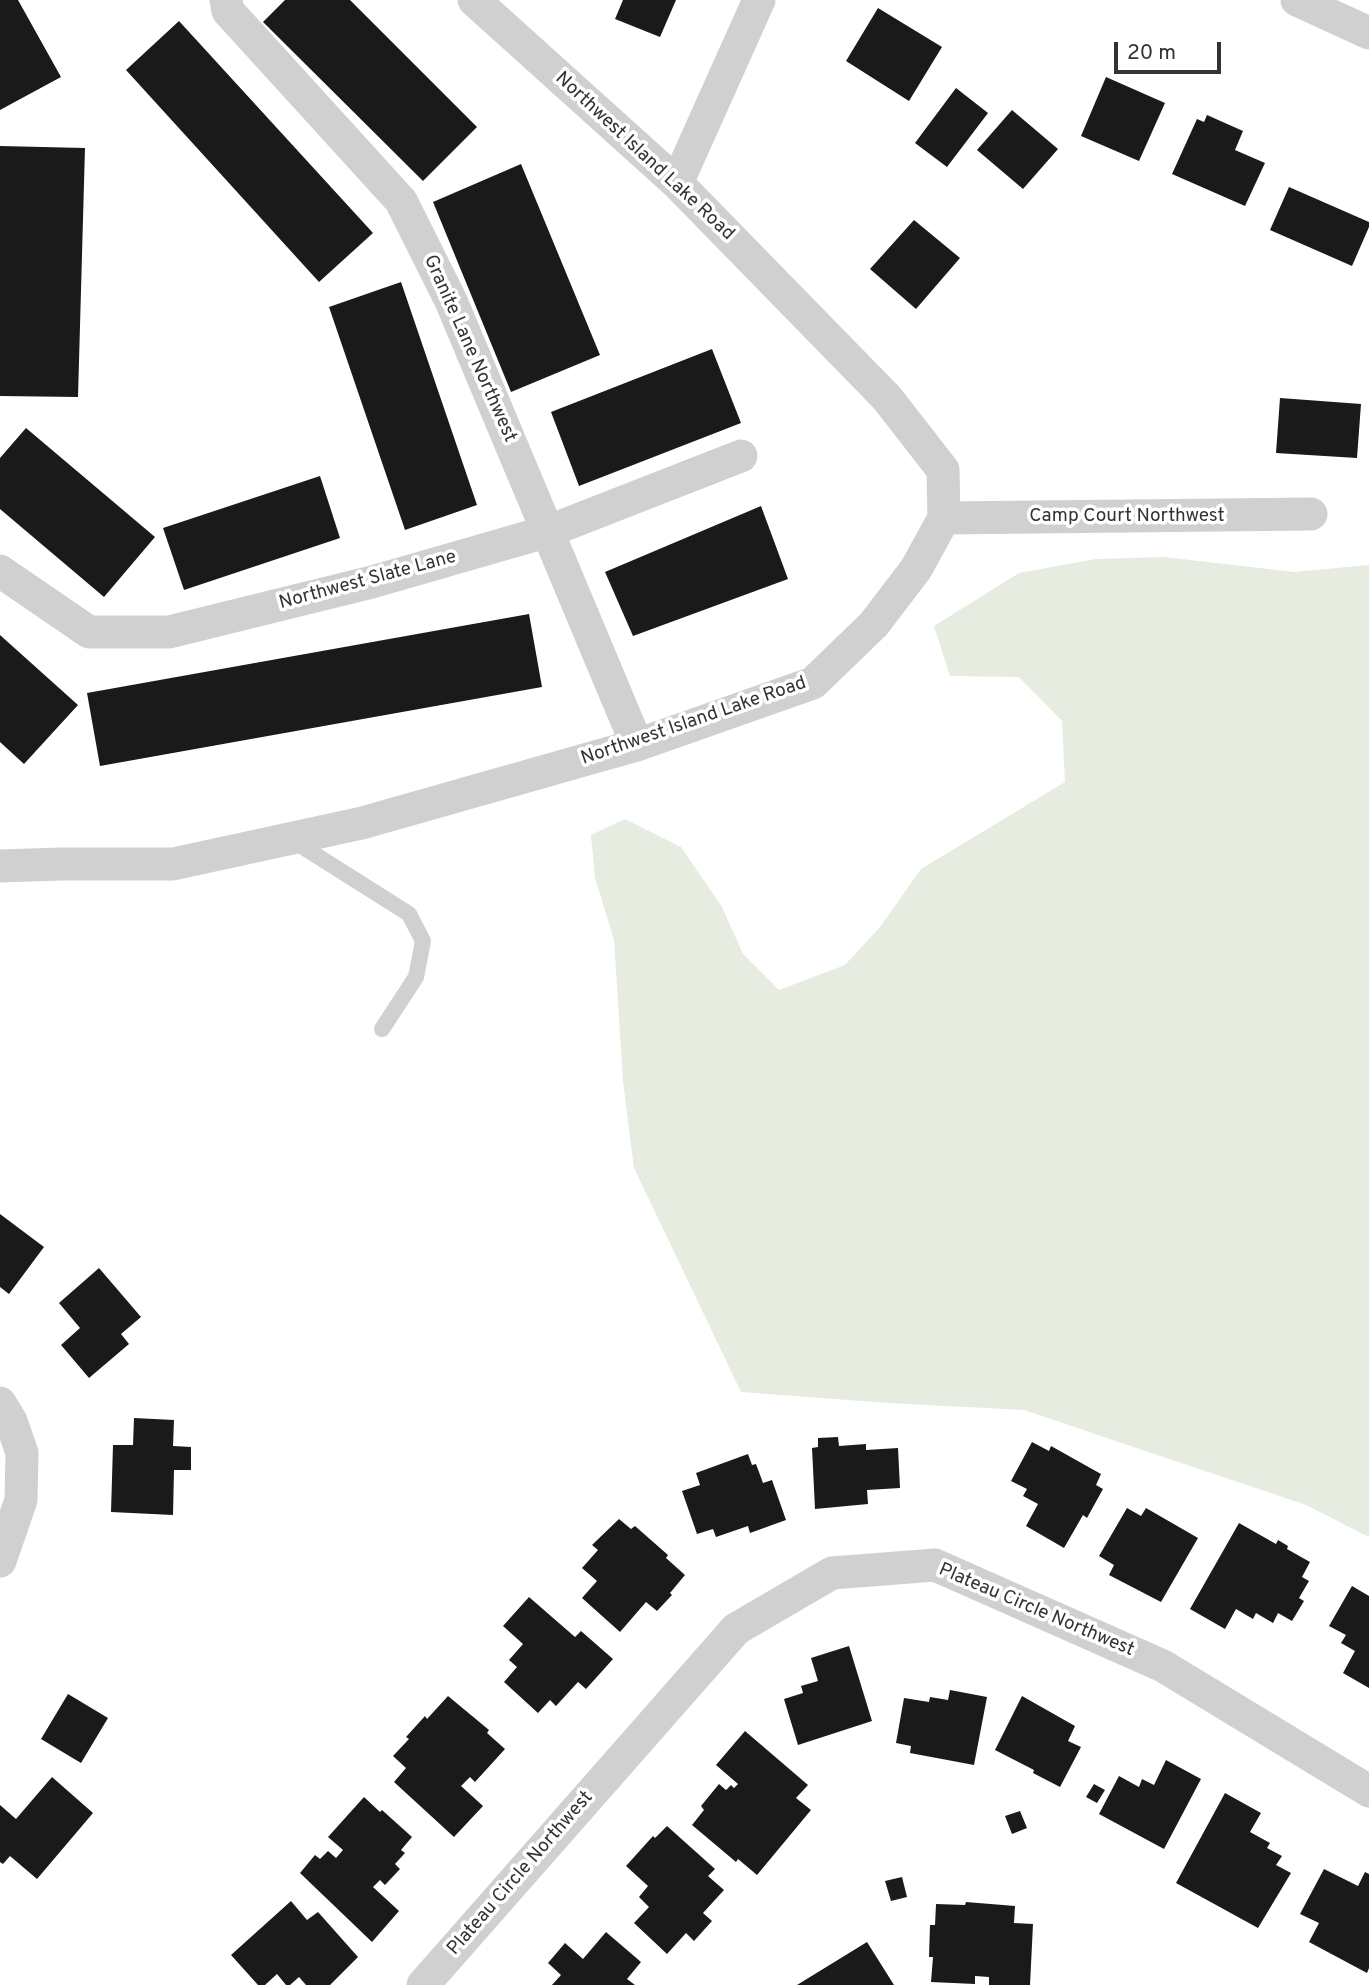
<!DOCTYPE html>
<style>
body{margin:0}
#map{position:relative;width:1369px;height:1985px;overflow:hidden;background:#fff;font-family:Overpass,sans-serif}
canvas{display:block}
.scale{position:absolute;left:1114px;top:42px;width:107px;height:32px;box-sizing:border-box;border:4px solid #333;border-top:0;padding-left:9px;font-size:21px;line-height:24px;white-space:nowrap;color:#333;-webkit-text-stroke:5px #fff;paint-order:stroke}
</style>
<div id="map">
<canvas width="1369" height="1985"></canvas>
<div class="scale">20 m</div>
</div>
<script>
const ctx = document.querySelector('canvas').getContext('2d');
ctx.lineJoin = 'round';
function paint(path, color) {
  ctx.fillStyle = color;
  ctx.fill(path, 'evenodd');
}
function poly(rows) {
  const path = new Path2D();
  for (const r of rows) {
    path.moveTo(r[0], r[1]);
    for (let i = 2; i < r.length; i += 2) path.lineTo(r[i], r[i + 1]);
  }
  return path;
}
function strokePath(path, color, width, dash) {
  ctx.strokeStyle = color;
  ctx.lineWidth = width;
  ctx.lineCap = dash ? 'butt' : 'round';
  ctx.setLineDash(dash || []);
  ctx.stroke(path);
}
function label(font, color, halo, rows, align = 'center') {
  ctx.font = font + ' Overpass,sans-serif';
  ctx.lineWidth = 7;
  ctx.setLineDash([]);
  ctx.textBaseline = 'middle';
  ctx.strokeStyle = halo;
  ctx.fillStyle = color;
  for (const [text, x, y, turn = 0] of rows) {
    ctx.save();
    ctx.translate(x, y);
    ctx.rotate((+turn || 0) * Math.PI / 180);
    ctx.textAlign = isNaN(turn) ? turn : align;
    if (halo) ctx.strokeText(text, 0, 0);
    ctx.fillText(text, 0, 0);
    ctx.restore();
  }
}
const green = poly([
 [1164,557,1294,572,1369,565,1369,1537,1306,1505,1024,1410,889,1403,741,1392,634,1168,623,1081,614,940,595,878,591,835,625,819,681,847,722,907,743,954,779,990,845,965,880,927,921,869,1065,782,1062,721,1019,677,950,676,934,626,1019,573,1096,559]
]);
const building = poly([
 [0,0,18,0,61,77,0,110],
 [285,0,350,0,477,127,423,181,263,22],
 [623,0,676,0,660,37,615,19],
 [878,8,942,47,909,101,846,61],
 [179,21,373,233,319,282,126,70],
 [1106,77,1165,103,1139,161,1081,136],
 [956,88,988,113,947,167,915,143],
 [1012,110,1058,149,1023,189,977,150],
 [1207,115,1243,131,1235,150,1265,163,1245,206,1172,174,1197,119,1204,122],
 [0,146,85,148,78,397,0,396],
 [521,164,600,355,511,392,433,202],
 [1289,187,1369,222,1369,227,1352,266,1270,230],
 [914,220,960,258,916,309,870,269],
 [401,282,477,505,405,530,329,307],
 [712,349,741,423,579,486,551,412],
 [1280,398,1361,404,1357,458,1276,453],
 [26,428,155,537,104,597,0,509,0,458],
 [320,476,340,538,184,590,163,528],
 [761,506,788,579,633,636,605,572],
 [529,614,542,687,100,766,87,693],
 [0,635,78,705,24,764,0,742],
 [0,1214,44,1247,9,1294,0,1287],
 [99,1268,141,1317,121,1334,129,1344,89,1378,61,1345,80,1328,59,1303],
 [134,1418,174,1420,173,1446,191,1447,191,1470,174,1470,173,1515,111,1512,113,1445,133,1445],
 [838,1437,839,1446,866,1444,866,1450,898,1448,900,1488,867,1490,868,1504,815,1509,812,1448,818,1447,818,1438],
 [1032,1442,1049,1451,1051,1446,1101,1474,1096,1485,1103,1489,1087,1518,1083,1515,1064,1548,1026,1526,1038,1504,1023,1496,1027,1489,1011,1481],
 [748,1454,752,1465,756,1464,763,1483,772,1480,786,1520,750,1533,748,1526,716,1537,713,1529,697,1534,682,1491,700,1485,696,1473],
 [1127,1508,1141,1516,1146,1508,1198,1538,1161,1602,1109,1575,1114,1565,1099,1556],
 [619,1519,631,1529,635,1526,668,1555,666,1558,685,1575,670,1593,672,1595,657,1611,646,1602,620,1632,582,1598,597,1581,582,1568,598,1550,592,1545],
 [1239,1523,1276,1544,1278,1540,1288,1546,1287,1549,1310,1562,1302,1577,1309,1581,1299,1598,1304,1601,1292,1621,1278,1613,1273,1623,1256,1613,1253,1619,1236,1609,1225,1629,1190,1609],
 [1352,1586,1369,1596,1369,1688,1343,1673,1355,1651,1341,1643,1346,1635,1329,1626],
 [529,1597,575,1637,581,1631,613,1659,586,1689,578,1682,556,1706,550,1700,538,1713,504,1682,517,1667,509,1660,523,1644,503,1626],
 [849,1646,872,1721,798,1745,784,1699,803,1693,801,1686,818,1681,811,1658],
 [950,1690,987,1697,974,1765,910,1753,911,1746,896,1743,904,1698,929,1702,930,1697,948,1700],
 [68,1694,108,1718,81,1763,41,1739],
 [448,1696,489,1730,487,1733,505,1749,475,1782,470,1777,461,1786,483,1806,454,1837,394,1782,406,1768,393,1756,409,1739,406,1737,425,1716,427,1719],
 [1022,1696,1075,1726,1068,1741,1081,1747,1060,1787,1033,1773,1034,1770,995,1750],
 [745,1731,808,1785,796,1798,811,1810,757,1875,738,1859,736,1862,692,1825,704,1810,701,1806,719,1784,726,1790,731,1785,734,1788,738,1784,716,1765],
 [1166,1760,1201,1779,1164,1849,1099,1814,1119,1776,1139,1787,1142,1779,1154,1785],
 [52,1777,93,1813,37,1879,10,1856,3,1864,0,1862,0,1805,16,1819],
 [1094,1784,1105,1790,1097,1803,1086,1797],
 [1225,1793,1261,1813,1250,1832,1270,1843,1267,1848,1282,1856,1276,1865,1291,1873,1258,1928,1176,1883],
 [364,1797,380,1812,382,1810,412,1837,401,1850,405,1853,395,1864,400,1869,385,1885,380,1880,373,1887,399,1911,372,1942,300,1873,315,1855,320,1859,328,1851,336,1858,343,1850,328,1837],
 [1020,1811,1027,1828,1012,1834,1005,1816],
 [667,1826,715,1869,708,1876,724,1890,703,1913,712,1921,694,1941,686,1933,667,1954,634,1923,649,1907,639,1897,648,1886,626,1866,653,1836,655,1838],
 [1324,1869,1358,1886,1365,1872,1369,1874,1369,1968,1367,1973,1309,1942,1319,1923,1300,1914],
 [902,1877,907,1897,891,1901,885,1881],
 [291,1901,307,1920,318,1912,358,1957,330,1985,306,1985,299,1977,290,1985,286,1985,277,1974,265,1985,258,1985,231,1955],
 [966,1902,1015,1906,1014,1923,1033,1924,1030,1985,989,1985,989,1977,975,1976,975,1984,931,1982,933,1957,929,1957,930,1925,935,1925,936,1904,965,1905],
 [606,1932,641,1962,627,1979,635,1985,552,1985,561,1975,548,1963,565,1943,583,1959],
 [867,1942,894,1985,797,1985]
]);
const service = poly([
 [292,840,409,914,423,941,416,977,382,1029]
]);
const minor = poly([
 [226,0,228,11,401,201,451,301,637,745],
 [1297,0,1369,33],
 [677,183,759,0],
 [944,518,1311,514],
 [0,571,89,632,169,632,372,582,549,531,741,456],
 [0,866,61,864,173,864,362,823,637,745,813,683,874,624,916,569,944,518,943,470,887,398,677,183,474,0],
 [0,1403,11,1421,22,1453,21,1500,0,1561],
 [423,1985,736,1629,832,1573,935,1565,1163,1666,1369,1791]
]);
const streetNames = [
 ["Northwest Island Lake Road",644,157,43],
 ["Granite Lane Northwest",469,349,66],
 ["Camp Court Northwest",1127,517],
 ["Northwest Slate Lane",368,581,-15],
 ["Northwest Island Lake Road",694,722,-19],
 ["Plateau Circle Northwest",1036,1611,23],
 ["Plateau Circle Northwest",521,1874,-49]
];
paint(green, '#e6ecdf');
paint(building, '#1a1a1a');
strokePath(service, '#d0d0d0', 16);
strokePath(minor, '#d0d0d0', 33);
label('19px', '#333', '#fff', streetNames);
</script>
